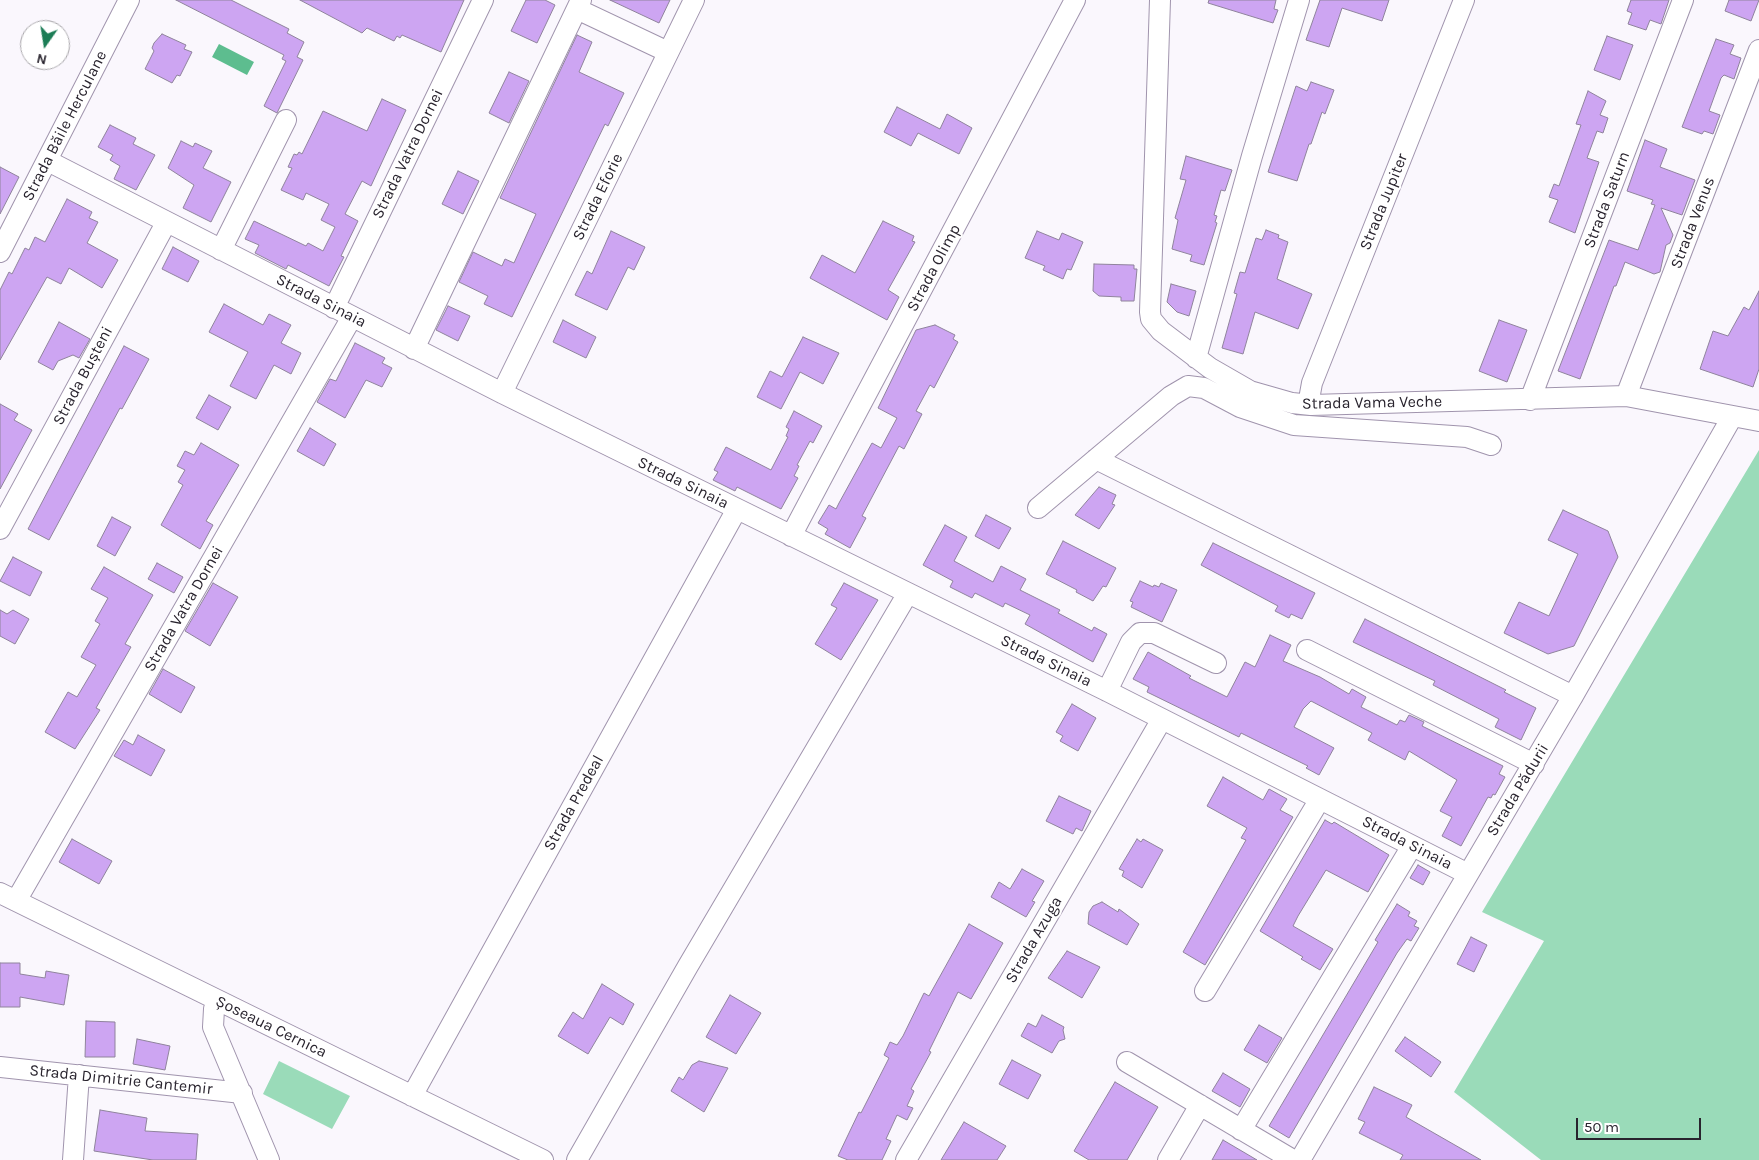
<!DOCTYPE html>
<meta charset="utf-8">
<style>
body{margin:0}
#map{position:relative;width:1759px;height:1160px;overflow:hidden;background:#faf7fd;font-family:Karla,sans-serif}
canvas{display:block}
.north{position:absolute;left:20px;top:20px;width:50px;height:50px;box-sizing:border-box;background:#fff;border:1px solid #a9a7ab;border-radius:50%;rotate:193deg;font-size:14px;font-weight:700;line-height:20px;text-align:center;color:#29242e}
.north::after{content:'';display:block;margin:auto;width:18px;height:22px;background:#1c7d56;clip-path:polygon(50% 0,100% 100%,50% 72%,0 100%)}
.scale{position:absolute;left:1576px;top:1118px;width:125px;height:22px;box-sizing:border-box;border:2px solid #29242e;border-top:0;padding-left:6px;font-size:15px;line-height:18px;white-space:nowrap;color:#29242e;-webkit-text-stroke:4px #fff;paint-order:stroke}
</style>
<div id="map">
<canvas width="1759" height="1160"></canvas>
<div class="north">N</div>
<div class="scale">50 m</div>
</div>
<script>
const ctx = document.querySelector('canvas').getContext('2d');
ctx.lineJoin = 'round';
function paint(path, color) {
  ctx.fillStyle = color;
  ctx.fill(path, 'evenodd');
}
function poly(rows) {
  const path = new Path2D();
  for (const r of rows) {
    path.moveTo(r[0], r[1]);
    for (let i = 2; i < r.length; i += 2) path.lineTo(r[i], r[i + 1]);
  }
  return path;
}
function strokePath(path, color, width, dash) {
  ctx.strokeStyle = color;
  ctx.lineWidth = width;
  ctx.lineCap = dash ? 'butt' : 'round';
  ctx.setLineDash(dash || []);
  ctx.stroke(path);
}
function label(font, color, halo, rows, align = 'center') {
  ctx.font = font + ' Karla,sans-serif';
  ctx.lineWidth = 4;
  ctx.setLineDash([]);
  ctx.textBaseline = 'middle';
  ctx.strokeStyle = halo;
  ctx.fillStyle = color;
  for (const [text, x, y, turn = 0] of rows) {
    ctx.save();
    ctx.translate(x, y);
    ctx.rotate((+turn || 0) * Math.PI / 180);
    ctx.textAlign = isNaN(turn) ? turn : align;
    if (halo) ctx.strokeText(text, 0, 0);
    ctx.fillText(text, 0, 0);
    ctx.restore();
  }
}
const green = poly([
 [1759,450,1759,1160,1541,1160,1454,1092,1544,941,1482,912],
 [279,1061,350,1096,332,1129,263,1094]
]);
const water = poly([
 [219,44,254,62,247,75,212,57]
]);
const building = poly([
 [176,0,231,0,289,29,287,33,304,42,297,57,303,60,277,113,264,106,286,61,282,59,284,55,176,0],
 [300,0,464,0,441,52,402,35,400,38,397,36,394,41,367,28,362,33,300,0],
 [526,0,545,0,555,5,537,43,511,31,526,0],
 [610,0,670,0,659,23,610,0],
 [1209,0,1276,0,1274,9,1278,10,1273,23,1208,3,1209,0],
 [1320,0,1389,0,1382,21,1342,8,1329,47,1306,40,1320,0],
 [1631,0,1669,0,1661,24,1650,20,1646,30,1628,24,1632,13,1627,11,1631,0],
 [1729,0,1759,0,1751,21,1725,11,1729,0],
 [162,34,186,45,184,49,192,52,180,76,177,75,172,83,145,69,154,51,152,48,154,43,162,34],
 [577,35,592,42,579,72,624,93,608,126,605,124,512,317,484,304,488,296,459,282,473,252,502,266,505,259,514,263,536,214,500,198,577,35],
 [1607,36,1633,45,1620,80,1594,70,1607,36],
 [1716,39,1734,45,1730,54,1741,58,1734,79,1724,75,1721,78,1709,111,1720,115,1713,134,1704,131,1702,134,1682,127,1716,39],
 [509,72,529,81,509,123,489,113,509,72],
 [1311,82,1334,90,1325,114,1322,112,1311,144,1309,144,1297,181,1268,172,1296,86,1307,91,1311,82],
 [1588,91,1606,101,1600,115,1608,118,1603,133,1597,131,1587,158,1599,162,1575,233,1549,222,1558,200,1549,197,1554,184,1559,186,1581,125,1576,124,1588,91],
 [382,99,406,110,371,186,362,181,345,214,358,221,341,256,344,257,329,286,288,265,286,269,255,253,259,245,245,239,254,221,306,246,308,243,323,251,335,227,321,220,329,204,306,193,303,200,281,190,292,168,288,167,294,154,297,155,299,152,302,154,323,111,367,131,382,99],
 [897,107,940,129,947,114,972,128,959,154,918,133,911,146,884,132,897,107],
 [110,125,136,138,133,144,155,155,136,190,114,179,120,166,110,160,113,155,98,147,110,125],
 [1645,140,1667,149,1660,167,1695,180,1682,215,1661,208,1673,235,1670,243,1666,245,1660,272,1654,274,1625,262,1616,286,1614,286,1580,379,1558,371,1609,240,1638,250,1655,205,1651,204,1653,200,1627,191,1645,140],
 [181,141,193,147,195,143,212,151,203,168,231,182,211,222,183,208,194,185,168,168,181,141],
 [1186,156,1232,170,1225,191,1221,190,1214,215,1217,216,1215,222,1217,223,1204,265,1190,261,1192,255,1172,249,1178,220,1175,218,1186,180,1180,179,1186,156],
 [0,167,19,177,0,214,0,167],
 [458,171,479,181,463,214,442,204,458,171],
 [67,199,92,212,89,218,98,222,87,243,118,260,102,288,69,268,61,284,47,277,0,360,0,290,9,272,12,274,25,248,29,250,35,237,45,242,67,199],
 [883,221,914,236,912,241,915,242,888,290,899,297,887,320,810,278,822,255,855,273,883,221],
 [1266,230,1279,235,1278,238,1288,242,1277,279,1312,294,1298,329,1255,312,1243,354,1222,348,1237,294,1234,293,1240,272,1245,273,1256,238,1262,240,1266,230],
 [611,231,645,247,634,270,628,267,607,310,575,295,587,271,592,274,611,231],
 [1037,231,1059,240,1062,233,1083,242,1071,270,1067,269,1063,279,1043,270,1045,266,1025,258,1037,231],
 [173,247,199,261,188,282,162,269,173,247],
 [1094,264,1134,265,1134,269,1137,269,1134,301,1121,301,1121,297,1099,296,1093,291,1094,264],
 [1171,284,1196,291,1189,316,1177,312,1167,302,1171,284],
 [1759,291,1759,369,1753,387,1700,369,1713,331,1728,336,1744,307,1749,310,1759,291],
 [224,304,263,325,269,314,291,325,281,343,301,353,291,374,274,365,256,399,230,386,248,352,209,332,224,304],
 [448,306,470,316,458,341,436,330,448,306],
 [563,320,596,337,586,358,553,342,563,320],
 [1499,320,1527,330,1507,382,1479,371,1499,320],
 [59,322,90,339,79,358,73,355,58,361,53,370,38,362,59,322],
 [935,325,955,335,953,339,958,342,934,388,930,385,916,411,922,414,904,449,899,446,862,516,866,518,850,548,825,534,828,529,818,523,829,505,836,509,839,503,872,443,881,448,897,418,878,408,916,330,935,325],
 [803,337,839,353,823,384,800,372,781,409,757,397,770,371,782,377,803,337],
 [355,343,385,358,382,363,392,368,382,387,366,380,345,418,317,402,330,379,336,381,355,343],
 [124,346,149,359,122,409,120,408,49,540,28,529,124,346],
 [209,395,231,407,218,430,196,418,209,395],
 [0,404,18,414,14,420,32,430,0,489,0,404],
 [794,411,822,426,813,443,810,441,797,465,799,466,794,476,798,478,781,509,737,487,735,491,713,480,718,472,714,470,726,447,771,470,788,437,786,436,789,429,786,427,794,411],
 [310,428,336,444,324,466,297,451,310,428],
 [201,443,239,465,206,521,213,525,200,549,161,525,183,485,178,482,185,470,177,466,185,451,194,455,201,443],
 [1099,487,1116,495,1112,504,1115,505,1099,529,1075,515,1099,487],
 [1563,510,1608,531,1618,557,1574,646,1548,654,1504,633,1519,602,1549,616,1578,554,1548,540,1563,510],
 [986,515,1011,528,999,549,975,536,986,515],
 [112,517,131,527,115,556,97,546,112,517],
 [945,525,967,537,954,561,993,582,1001,566,1026,579,1020,590,1060,610,1058,613,1092,631,1094,627,1107,634,1093,662,1025,624,1030,615,1005,603,1003,607,975,593,972,598,950,587,953,581,923,565,945,525],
 [1063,541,1116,568,1106,587,1103,586,1093,601,1076,592,1077,590,1046,574,1063,541],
 [1213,543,1315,593,1302,619,1291,614,1289,618,1275,611,1278,606,1201,565,1213,543],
 [13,557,42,572,30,596,0,581,13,557],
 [157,563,183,577,174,593,148,579,157,563],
 [104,567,153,595,125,644,131,647,96,708,100,710,75,749,45,732,68,692,77,697,96,665,81,657,100,624,95,621,108,598,91,589,104,567],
 [1140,581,1153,587,1154,585,1159,587,1161,583,1177,590,1162,622,1131,607,1133,602,1130,601,1140,581],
 [213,583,238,597,210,646,185,631,213,583],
 [844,583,878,600,841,660,815,644,837,608,831,605,844,583],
 [0,610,7,614,13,610,29,619,15,644,0,636,0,610],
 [1365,619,1506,690,1504,692,1536,708,1521,740,1495,727,1499,719,1433,685,1435,681,1353,642,1365,619],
 [1270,635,1291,645,1283,661,1320,677,1349,694,1352,689,1366,697,1361,707,1397,725,1400,720,1405,722,1409,715,1424,722,1422,726,1503,766,1499,774,1505,777,1495,795,1493,794,1491,798,1488,797,1461,846,1442,836,1452,817,1440,811,1457,780,1409,751,1405,760,1368,740,1372,733,1311,701,1303,709,1294,727,1334,748,1319,775,1306,768,1308,766,1241,733,1239,737,1147,692,1149,687,1133,679,1148,652,1191,676,1189,678,1227,697,1245,662,1255,667,1270,635],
 [163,669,195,687,181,713,149,694,163,669],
 [1072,704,1096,718,1078,751,1060,741,1063,736,1056,732,1072,704],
 [138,735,165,750,151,776,114,756,124,740,133,745,138,735],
 [1223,777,1263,800,1269,789,1287,799,1280,810,1293,817,1205,965,1183,952,1246,840,1241,838,1247,828,1207,806,1223,777],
 [1059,796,1091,811,1082,831,1076,828,1073,834,1046,821,1059,796],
 [1325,820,1332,824,1334,822,1389,855,1368,892,1326,870,1298,916,1293,926,1333,949,1320,970,1301,959,1303,957,1260,931,1325,820],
 [72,839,112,861,99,884,59,862,72,839],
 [1137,839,1141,842,1143,839,1163,850,1142,888,1122,876,1124,871,1119,869,1137,839],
 [1418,865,1430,872,1423,885,1410,878,1418,865],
 [1022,869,1044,881,1032,901,1035,902,1026,917,991,897,999,882,1010,889,1022,869],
 [1102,902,1118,912,1119,909,1139,924,1127,945,1088,924,1089,912,1093,906,1102,902],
 [1397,904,1410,912,1408,916,1417,921,1414,926,1419,928,1411,941,1407,939,1397,953,1289,1138,1269,1126,1378,942,1375,940,1397,904],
 [969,924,1003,943,971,999,958,992,929,1051,931,1052,911,1089,914,1091,907,1106,913,1108,907,1120,897,1115,886,1139,891,1141,882,1160,848,1160,838,1156,859,1112,861,1113,889,1058,884,1055,890,1042,897,1045,903,1036,924,993,929,996,969,924],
 [1471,937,1487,945,1474,972,1457,964,1471,937],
 [1067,951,1100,967,1082,998,1048,978,1067,951],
 [0,963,20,963,20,974,45,978,46,971,69,975,64,1005,20,997,20,1007,0,1007,0,963],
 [602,984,634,1004,623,1025,610,1017,588,1054,558,1036,573,1012,583,1019,602,984],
 [730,995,761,1013,736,1054,706,1037,730,995],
 [1042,1015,1064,1027,1063,1030,1065,1039,1059,1041,1052,1053,1021,1036,1028,1023,1036,1027,1042,1015],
 [86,1021,115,1022,115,1057,85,1057,86,1021],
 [1259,1025,1282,1038,1267,1063,1244,1050,1259,1025],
 [1405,1037,1441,1062,1431,1077,1395,1051,1405,1037],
 [137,1039,170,1046,165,1070,133,1064,137,1039],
 [1012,1060,1041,1075,1028,1099,999,1084,1012,1060],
 [699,1061,728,1068,704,1112,671,1091,679,1077,683,1080,692,1065,699,1061],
 [1223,1073,1250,1089,1240,1107,1212,1091,1223,1073],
 [1115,1082,1158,1107,1127,1160,1089,1160,1074,1151,1115,1082],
 [1374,1087,1412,1105,1406,1117,1481,1160,1400,1160,1403,1155,1359,1133,1365,1122,1358,1119,1374,1087],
 [100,1110,147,1118,145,1131,198,1134,196,1160,153,1160,94,1151,100,1110],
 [964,1122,1006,1146,997,1160,941,1160,964,1122],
 [1223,1140,1257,1160,1212,1160,1223,1140]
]);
const minor = poly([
 [1160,0,1150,312,1151,319,1161,331,1210,368,1250,391,1292,403,1311,405,1626,396,1759,421],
 [577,9,668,52],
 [48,161,502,393,1107,691,1468,874],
 [221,250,286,120],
 [0,252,129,0],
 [334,308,483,0],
 [414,349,581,0],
 [1196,358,1252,156,1299,0],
 [502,393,694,0],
 [1626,396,1759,50],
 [1530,400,1683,0],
 [1311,405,1310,394,1312,383,1464,0],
 [1096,459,1573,696],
 [1038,508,1171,396,1188,386,1204,388,1240,407,1294,425,1467,437,1491,445],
 [0,529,166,223],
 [791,536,1075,0],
 [1307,650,1534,764],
 [1107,691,1131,642,1140,633,1154,633,1216,663],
 [0,893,543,1160],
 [16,901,352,317],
 [1205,991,1320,799],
 [217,1000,214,1009,213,1027,269,1160],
 [1127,1062,1293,1160],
 [0,1067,242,1093],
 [412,1096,737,509],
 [1241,1130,1412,846],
 [73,1160,79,1075],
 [577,1160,688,966,908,593],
 [906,1160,1162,719],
 [1168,1160,1200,1105],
 [1300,1160,1573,696,1732,417]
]);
const streetNames = [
 ["Strada Băile Herculane",65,126,-63],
 ["Strada Vatra Dornei",408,154,-64],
 ["Strada Eforie",598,197,-64],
 ["Strada Saturn",1607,200,-69],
 ["Strada Jupiter",1384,202,-68],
 ["Strada Venus",1693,223,-69],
 ["Strada Olimp",934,268,-62],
 ["Strada Sinaia",321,301,27],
 ["Strada Bușteni",83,376,-62],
 ["Strada Vama Veche",1372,403,-1],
 ["Strada Sinaia",683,483,26],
 ["Strada Vatra Dornei",184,609,-60],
 ["Strada Sinaia",1046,661,26],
 ["Strada Pădurii",1518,790,-59],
 ["Strada Predeal",574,803,-61],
 ["Strada Sinaia",1407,843,27],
 ["Strada Azuga",1034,940,-60],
 ["Șoseaua Cernica",271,1027,26],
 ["Strada Dimitrie Cantemir",121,1080,6]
];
paint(green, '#9adbb9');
paint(water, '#5dbd8f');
paint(building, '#cda5f2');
strokePath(building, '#8f839c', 1);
strokePath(minor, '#a094ad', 22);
strokePath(minor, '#fff', 20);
label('16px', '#29242e', '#fff', streetNames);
</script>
